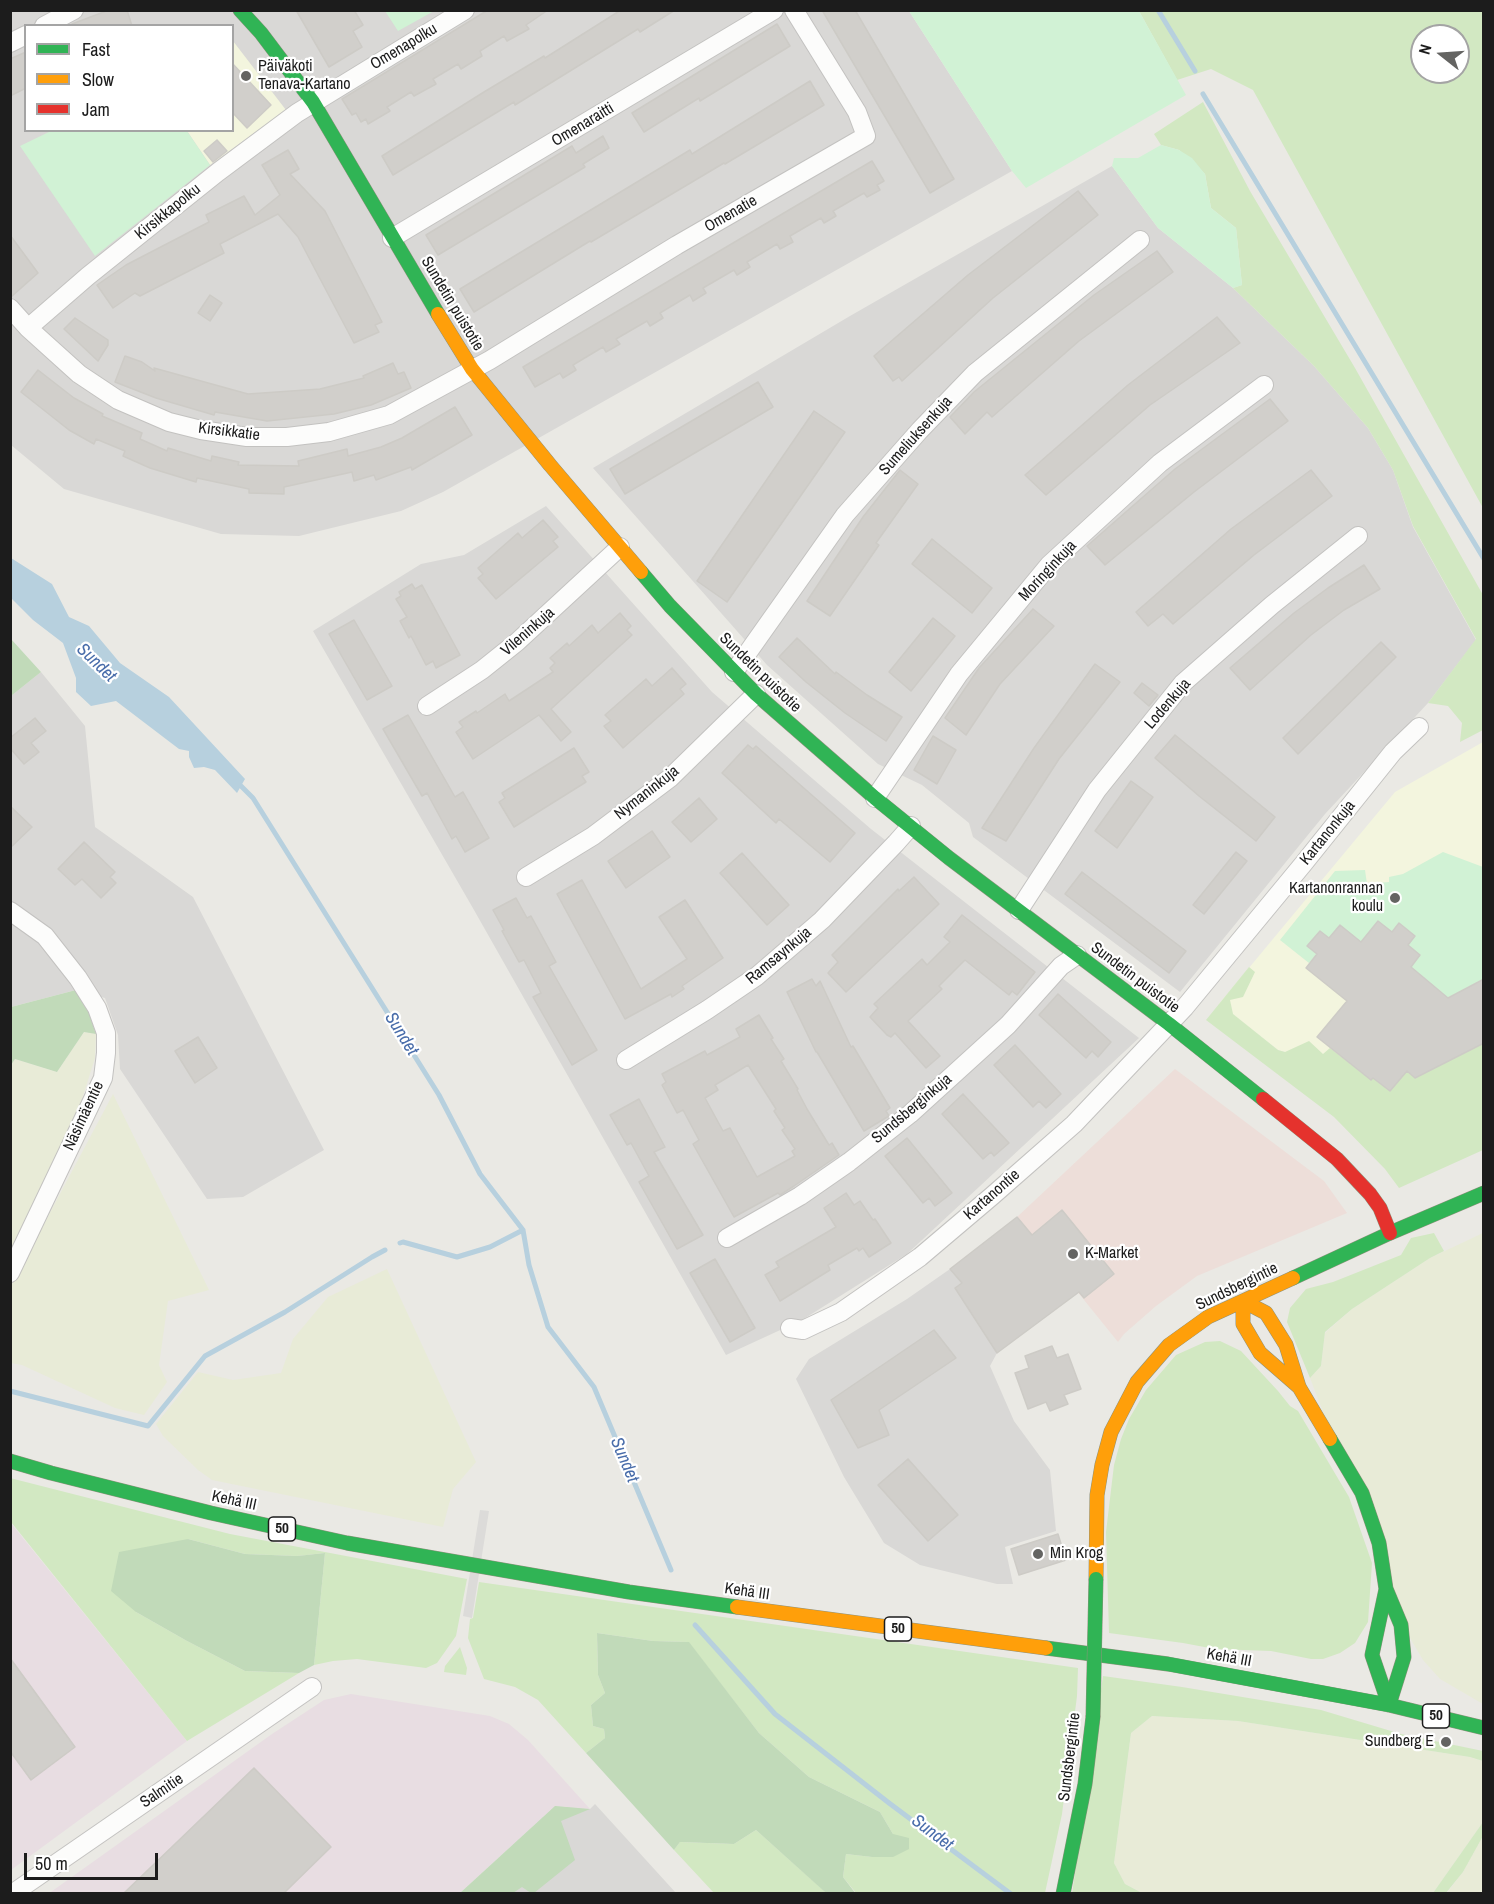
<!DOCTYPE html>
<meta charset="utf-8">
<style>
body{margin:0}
#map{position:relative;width:1494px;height:1904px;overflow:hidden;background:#eae9e4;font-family:"Archivo Narrow",sans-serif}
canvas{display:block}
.frame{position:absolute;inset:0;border:12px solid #1c1c1c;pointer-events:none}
.legend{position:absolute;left:24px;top:24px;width:210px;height:108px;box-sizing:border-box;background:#fff;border:2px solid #a4a4a4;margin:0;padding:8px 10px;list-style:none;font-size:18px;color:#1c1c1c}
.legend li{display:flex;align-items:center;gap:12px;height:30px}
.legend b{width:30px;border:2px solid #a4a4a4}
.north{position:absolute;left:1410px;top:24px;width:60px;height:60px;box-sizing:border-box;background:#fff;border:2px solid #a4a4a4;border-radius:50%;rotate:287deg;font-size:16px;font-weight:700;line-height:24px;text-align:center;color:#1c1c1c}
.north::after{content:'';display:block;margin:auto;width:21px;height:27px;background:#646462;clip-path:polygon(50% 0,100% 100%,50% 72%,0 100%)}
.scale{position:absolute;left:24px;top:1853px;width:134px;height:27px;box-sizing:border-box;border:3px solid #1c1c1c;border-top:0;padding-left:8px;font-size:18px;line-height:21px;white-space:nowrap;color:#1c1c1c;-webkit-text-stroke:4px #fff;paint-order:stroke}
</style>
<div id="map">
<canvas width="1494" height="1904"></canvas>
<div class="frame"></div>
<ul class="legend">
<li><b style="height:8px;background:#30b455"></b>Fast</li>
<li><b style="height:8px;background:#ff9f0a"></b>Slow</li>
<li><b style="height:8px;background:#e5322d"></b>Jam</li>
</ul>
<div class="north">N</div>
<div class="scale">50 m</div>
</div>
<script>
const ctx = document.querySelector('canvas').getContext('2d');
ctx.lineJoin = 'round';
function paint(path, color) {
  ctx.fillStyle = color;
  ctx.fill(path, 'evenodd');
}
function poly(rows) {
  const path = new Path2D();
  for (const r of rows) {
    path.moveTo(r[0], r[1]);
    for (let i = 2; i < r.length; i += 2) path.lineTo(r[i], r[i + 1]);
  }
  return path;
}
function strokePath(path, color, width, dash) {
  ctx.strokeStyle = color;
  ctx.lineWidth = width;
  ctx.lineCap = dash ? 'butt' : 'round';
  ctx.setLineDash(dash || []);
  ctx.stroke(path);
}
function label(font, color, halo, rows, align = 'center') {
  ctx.font = font + ' "Archivo Narrow",sans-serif';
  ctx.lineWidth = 4.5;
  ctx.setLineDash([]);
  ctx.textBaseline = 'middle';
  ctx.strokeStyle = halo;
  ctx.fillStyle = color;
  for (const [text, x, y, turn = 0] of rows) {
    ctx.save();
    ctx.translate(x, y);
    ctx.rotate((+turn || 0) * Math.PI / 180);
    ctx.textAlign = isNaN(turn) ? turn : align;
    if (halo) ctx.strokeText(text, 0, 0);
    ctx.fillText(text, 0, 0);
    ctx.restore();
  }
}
const residential = poly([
 [10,11,909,11,1012,171,443,492,401,511,299,536,221,534,64,489,11,445],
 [26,26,232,26,232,130,26,130],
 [1112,166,1158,228,1233,288,1314,366,1368,428,1393,470,1413,527,1476,640,1428,703,1325,814,1180,992,973,837,969,823,922,785,878,764,767,665,593,468,850,316],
 [546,506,712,692,871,829,1139,1038,907,1254,802,1320,726,1355,474,910,313,631,421,564,464,555],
 [41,672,85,726,95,827,193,897,324,1150,243,1197,207,1199,120,1069,118,1035,105,998,76,990,11,1007,11,696],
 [1017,1217,1079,1292,997,1353,990,1366,1014,1421,1050,1470,1056,1531,1005,1547,1013,1584,997,1584,920,1565,884,1543,844,1477,796,1379,809,1359,907,1299,950,1269],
 [595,1804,676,1893,460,1894,555,1806,590,1809]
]);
const commercial = poly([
 [1175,1069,1324,1181,1347,1213,1197,1276,1156,1306,1124,1334,1118,1342,1017,1217]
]);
const industrial = poly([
 [10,1522,187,1741,11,1870,10,1870],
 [351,1694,490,1716,509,1724,528,1740,590,1809,555,1806,460,1893,48,1894,272,1734,324,1700]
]);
const education = poly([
 [233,41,286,110,210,165,187,131,232,130],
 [1483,742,1483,1059,1366,1116,1285,1052,1278,1050,1219,1004,1395,792]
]);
const farmland = poly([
 [84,1032,96,1034,95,1058,78,1112,11,1250,11,1065,15,1059,57,1072],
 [113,1094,209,1290,168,1301,159,1365,167,1382,144,1415,115,1408,22,1365,11,1363,11,1286],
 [1483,1233,1483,1704,1440,1679,1423,1660,1410,1638,1310,1378,1321,1366,1325,1333,1352,1309,1430,1258],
 [387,1269,476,1462,453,1489,443,1527,212,1480,198,1470,163,1436,156,1424,198,1372,233,1380,281,1373,293,1339,328,1297],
 [1152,1716,1238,1721,1470,1757,1483,1761,1483,1822,1433,1893,1142,1893,1125,1884,1114,1863,1131,1733],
 [1483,1836,1483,1893,1446,1894,1463,1872]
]);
const grass = poly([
 [1139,11,1483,11,1483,508,1253,90,1211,69,1177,80],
 [1422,36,1458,36,1458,72,1422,72],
 [1203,102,1250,191,1355,368,1483,595,1483,730,1460,742,1462,723,1448,706,1428,703,1476,639,1413,526,1393,470,1368,428,1314,366,1233,288,1242,285,1236,228,1211,208,1205,174,1179,150,1161,145,1154,134],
 [1249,967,1255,972,1243,997,1230,1000,1233,1014,1278,1050,1285,1052,1309,1041,1323,1054,1330,1048,1371,1080,1373,1078,1407,1071,1415,1078,1483,1043,1483,1150,1399,1188,1385,1169,1334,1117,1206,1020],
 [1434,1233,1444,1251,1430,1258,1352,1309,1325,1332,1321,1366,1310,1378,1287,1322,1290,1308,1306,1289,1333,1282,1401,1255,1411,1238],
 [1220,1341,1241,1351,1278,1391,1290,1406,1298,1411,1349,1497,1372,1563,1368,1622,1355,1643,1340,1653,1323,1659,1311,1659,1271,1651,1215,1649,1183,1643,1109,1633,1106,1532,1114,1465,1121,1439,1129,1419,1146,1390,1176,1355,1205,1342],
 [10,1478,230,1534,467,1579,456,1636,437,1663,426,1668,357,1659,333,1661,314,1665,325,1553,297,1556,245,1554,188,1539,136,1612,187,1641,245,1671,299,1673,187,1741,11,1522],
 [479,1582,1078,1668,1077,1696,1062,1814,1045,1893,856,1893,843,1877,846,1854,872,1857,893,1834,880,1812,809,1777,759,1733,688,1642,653,1641,597,1633,598,1675,605,1693,591,1705,593,1726,604,1729,605,1738,586,1753,538,1700,515,1687,484,1679,468,1638,470,1619,473,1618],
 [460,1647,467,1668,466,1675,444,1672,445,1666],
 [1103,1676,1182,1687,1321,1710,1401,1734,1483,1751,1483,1761,1470,1757,1238,1721,1152,1716,1131,1733,1114,1863,1125,1884,1142,1893,1072,1894],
 [1483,1822,1483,1836,1463,1872,1446,1893,1433,1893],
 [756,1830,822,1889,826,1893,714,1893,674,1850,680,1842,734,1844]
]);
const forest = poly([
 [11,639,41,672,11,696],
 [76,990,85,1001,96,1034,84,1032,57,1072,15,1059,11,1065,11,1007],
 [188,1539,245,1554,297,1556,325,1553,314,1665,299,1673,245,1671,187,1641,136,1612,111,1591,119,1552],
 [597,1633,653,1641,689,1642,759,1733,809,1777,880,1812,893,1834,909,1838,909,1849,893,1857,872,1857,846,1854,843,1877,856,1894,826,1893,756,1830,734,1844,680,1842,674,1850,586,1753,605,1738,604,1729,593,1726,591,1705,605,1693,598,1675],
 [555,1806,590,1809,561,1821,575,1860,534,1893,531,1893,522,1887,513,1893,460,1893]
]);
const park = poly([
 [385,11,434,11,398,31],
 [909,11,1139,11,1186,95,1026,188,1012,171],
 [51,131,187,131,210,165,95,256,20,146],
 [1161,145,1179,150,1192,158,1205,174,1211,208,1236,228,1242,285,1233,288,1158,228,1112,166,1114,158,1138,158],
 [1443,852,1483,867,1483,979,1438,1003,1433,999,1440,991,1430,983,1404,976,1420,955,1408,945,1399,923,1392,932,1378,921,1361,942,1340,925,1329,938,1320,931,1307,946,1317,954,1309,963,1280,940,1335,871,1365,870,1367,884,1389,882,1389,877,1403,874]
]);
const water = poly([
 [11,558,52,584,69,617,89,626,120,663,169,697,245,779,237,793,215,770,204,767,194,768,189,757,189,751,179,749,116,701,91,706,76,692,76,678,63,643,33,620,11,598]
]);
const pier = poly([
 [480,1510,489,1511,472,1618,463,1616]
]);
const stream = poly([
 [1158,10,1195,71],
 [1203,94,1484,559],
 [241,786,253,798,439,1095,480,1174,523,1230,529,1265,548,1327,594,1387,671,1570],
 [400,1243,403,1242,457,1257,490,1247,523,1230],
 [10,1391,148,1426,205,1356,285,1312,372,1257,385,1250],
 [695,1625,775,1714,889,1803,1011,1894]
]);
const building = poly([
 [109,10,127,10,132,26,73,26,72,24,109,10],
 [296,10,354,10,363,25,353,31,362,47,329,67,296,10],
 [488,10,548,10,526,25,529,29,507,41,504,36,480,51,482,56,461,69,458,64,433,79,436,84,414,96,411,92,387,107,390,111,368,124,366,119,361,122,356,113,352,115,342,99,488,10],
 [621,10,675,10,640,32,638,29,515,105,514,102,393,175,382,156,484,92,544,56,545,58,621,10],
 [822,10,855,10,954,179,930,193,822,10],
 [777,24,790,46,700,101,699,98,644,132,632,113,777,24],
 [26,52,26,88,10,96,10,59,26,52],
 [232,63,271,105,247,128,232,112,232,63],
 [810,81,824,105,725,164,724,163,591,242,590,241,474,312,460,289,690,150,692,154,810,81],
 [603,136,609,148,583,164,585,167,438,255,426,235,572,146,576,153,603,136],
 [217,140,227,151,213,162,204,151,217,140],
 [288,150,299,169,290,174,325,211,382,322,375,325,379,332,354,343,298,237,278,214,220,244,224,253,140,296,135,293,113,308,97,285,126,265,209,222,206,215,244,196,255,215,280,195,262,165,288,150],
 [872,161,884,181,877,185,880,190,867,197,864,193,833,211,836,216,824,223,821,218,790,236,793,242,780,249,777,244,747,262,750,267,737,275,734,270,703,288,706,293,693,301,690,295,660,313,663,318,650,326,647,321,616,339,620,344,606,352,603,347,573,365,576,370,563,378,560,373,535,387,523,367,872,161],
 [1078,191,1098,215,993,298,902,381,899,377,893,381,874,356,968,275,1078,191],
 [10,235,38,273,11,297,10,297,10,235],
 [1157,251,1173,272,1079,341,992,417,987,412,965,434,950,417,974,392,1094,295,1157,251],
 [210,295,222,303,210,321,198,313,210,295],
 [1217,317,1240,343,1150,405,1046,495,1025,475,1128,385,1217,317],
 [75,318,108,340,108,345,98,361,64,329,75,318],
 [125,356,142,362,155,371,154,368,248,394,320,389,364,378,363,376,393,363,398,374,404,372,411,388,371,405,334,414,267,421,215,412,214,415,156,398,115,382,125,356],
 [38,370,74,398,103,414,102,416,142,433,140,439,167,451,168,448,211,461,212,456,239,462,238,465,299,466,298,461,347,449,348,456,381,447,402,438,455,407,472,435,412,470,411,467,376,480,374,475,354,481,352,472,284,487,284,494,249,493,249,489,197,478,196,482,150,468,123,456,125,451,96,439,94,444,69,430,21,392,38,370],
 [758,382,773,407,625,494,610,469,758,382],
 [1270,399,1288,421,1194,492,1105,565,1087,546,1175,469,1270,399],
 [814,411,845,432,727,602,697,581,814,411],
 [900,470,918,484,876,543,879,545,830,616,807,601,863,517,900,470],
 [1311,470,1332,496,1254,555,1173,624,1163,614,1148,626,1136,612,1231,529,1311,470],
 [543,520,558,537,553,541,558,547,496,599,478,578,483,574,478,568,518,533,522,538,543,520],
 [932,539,992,588,972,613,912,564,932,539],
 [1364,565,1380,589,1344,610,1311,635,1250,690,1230,668,1294,613,1328,588,1364,565],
 [412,584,415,589,422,585,460,655,436,668,433,661,426,665,411,636,409,638,400,621,407,617,396,599,401,596,399,592,412,584],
 [1033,609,1054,626,1000,684,966,735,945,718,979,668,1033,609],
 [620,613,631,626,627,630,632,635,551,709,571,732,561,741,539,715,473,759,456,732,463,727,459,722,476,711,477,713,505,694,509,701,553,672,550,668,555,663,550,658,567,643,569,646,592,625,598,633,620,613],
 [933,618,955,636,911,691,889,672,933,618],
 [354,620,392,686,367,700,329,634,354,620],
 [797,638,835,674,836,672,867,695,902,717,886,741,845,713,806,682,779,657,797,638],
 [1381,642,1396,657,1298,754,1283,738,1381,642],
 [1095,664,1120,682,1059,759,1006,841,982,828,1034,748,1095,664],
 [672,668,686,684,680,689,684,694,623,748,604,726,611,721,605,715,646,679,652,686,672,668],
 [1142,683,1158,695,1149,706,1134,693,1142,683],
 [408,715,455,797,463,792,489,838,465,852,456,836,452,839,427,793,422,796,383,729,408,715],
 [35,718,46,731,31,743,39,752,24,764,10,748,10,738,35,718],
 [1175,735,1275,817,1256,841,1199,796,1155,758,1175,735],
 [933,736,956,750,937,784,914,770,933,736],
 [748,745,753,749,756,746,855,833,830,862,779,819,776,823,722,773,748,745],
 [574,748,589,772,582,776,586,782,514,827,499,802,505,798,502,793,574,748],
 [1131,781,1153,797,1117,848,1095,831,1131,781],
 [699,798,717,819,691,842,672,822,699,798],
 [10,806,32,827,10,848,10,806],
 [652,831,670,857,626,888,608,861,652,831],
 [84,842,115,872,110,877,116,883,101,898,82,879,75,885,58,869,84,842],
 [1236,852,1247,861,1204,914,1193,905,1236,852],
 [742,853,789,905,767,925,720,873,742,853],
 [1082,872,1186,951,1169,973,1065,894,1082,872],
 [914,877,939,904,846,992,828,973,838,962,832,955,898,889,899,891,914,877],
 [582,880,641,989,687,959,659,917,685,900,723,958,682,986,684,989,672,997,671,994,625,1019,557,894,582,880],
 [516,898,527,918,531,916,556,962,549,966,597,1050,572,1065,533,997,541,993,524,960,519,962,502,931,504,930,493,910,516,898],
 [962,915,1035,972,1017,995,1012,991,1009,995,965,960,939,986,942,989,908,1021,940,1056,926,1068,895,1033,891,1037,887,1035,870,1017,878,1008,874,1004,922,959,927,965,950,942,944,937,962,915],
 [1378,921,1392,932,1399,923,1415,936,1408,945,1420,955,1411,967,1448,998,1484,979,1484,1043,1415,1078,1407,1071,1390,1091,1373,1078,1371,1080,1317,1037,1347,1001,1306,968,1317,954,1307,946,1320,931,1329,938,1340,925,1361,942,1378,921],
 [812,979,816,986,820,981,851,1047,853,1046,890,1108,886,1111,889,1116,864,1131,817,1052,816,1052,787,992,812,979],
 [1058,994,1111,1042,1098,1057,1092,1051,1086,1058,1039,1015,1058,994],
 [759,1015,773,1038,771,1039,784,1059,781,1061,798,1089,797,1090,807,1109,829,1145,832,1143,839,1155,794,1186,780,1195,778,1193,734,1217,693,1144,699,1140,683,1110,677,1113,662,1085,666,1082,662,1074,705,1051,707,1055,740,1037,736,1029,759,1015],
 [748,1065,776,1109,774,1111,785,1128,782,1130,795,1149,792,1151,795,1156,757,1177,730,1128,723,1131,705,1098,718,1090,715,1085,748,1065],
 [198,1037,217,1068,195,1083,175,1051,198,1037],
 [1015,1045,1061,1094,1046,1108,1039,1101,1033,1107,994,1065,1015,1045],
 [963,1094,1009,1143,994,1156,991,1152,983,1159,942,1114,963,1094],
 [639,1099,665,1147,654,1152,703,1235,677,1249,639,1182,649,1176,631,1143,627,1145,610,1115,639,1099],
 [907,1138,952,1193,935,1206,929,1198,923,1203,885,1156,907,1138],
 [846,1193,854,1205,860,1201,873,1220,875,1219,891,1243,869,1257,863,1248,859,1251,857,1248,828,1265,830,1270,780,1301,765,1275,779,1267,776,1262,836,1227,824,1208,846,1193],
 [1062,1210,1114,1274,1084,1298,1079,1292,997,1353,955,1288,962,1283,950,1269,1017,1217,1032,1235,1062,1210],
 [715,1259,755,1328,730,1342,690,1273,715,1259],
 [934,1330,956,1358,879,1410,889,1435,858,1448,831,1400,934,1330],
 [1052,1346,1057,1358,1068,1354,1081,1389,1064,1395,1068,1404,1050,1411,1046,1402,1028,1409,1015,1373,1029,1368,1025,1356,1052,1346],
 [908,1459,958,1515,928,1541,878,1485,908,1459],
 [1058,1534,1066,1560,1019,1575,1011,1549,1058,1534],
 [10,1658,75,1747,31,1780,10,1751,10,1658],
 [254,1768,331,1847,284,1893,124,1893,254,1768]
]);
const street = poly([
 [44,26,74,10],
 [10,43,26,35],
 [392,238,774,10],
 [10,308,28,328,79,374,118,400,169,422,201,430,247,437,287,437,329,432,389,415,490,360,677,245,866,136,857,112,794,10],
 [28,328,88,276,218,172,297,113,465,10],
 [734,672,845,515,920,430,975,373,1140,240],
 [427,706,482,670,517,642,620,547],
 [875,798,959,674,1049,565,1160,463,1264,385],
 [526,877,593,836,670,778,756,694],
 [1019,910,1097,790,1183,683,1272,605,1358,536],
 [10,911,45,936,78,978,97,1008,106,1033,106,1053,103,1078,10,1273],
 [626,1060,707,1010,757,976,822,920,896,843,911,826],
 [727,1238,800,1196,849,1162,910,1114,1008,1025,1061,966,1077,955],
 [790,1328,803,1330,841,1312,920,1257,992,1196,1074,1124,1185,1007,1304,863,1393,752,1419,727],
 [12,1894,312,1687]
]);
const fast = poly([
 [240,10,261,33,313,102,438,314],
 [641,572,670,606,756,694,875,798,949,858,1169,1024,1263,1099],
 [1293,1278,1390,1233,1484,1193],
 [1330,1439,1362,1493,1379,1543,1386,1589,1401,1625,1404,1657,1389,1705],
 [10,1461,51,1473,211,1513,347,1543,629,1592,737,1607],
 [1386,1589,1372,1655,1389,1705],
 [1046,1648,1168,1664,1389,1705,1484,1728],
 [1063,1894,1085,1784,1093,1717]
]);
const slow = poly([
 [438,314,472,369,550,465,641,572],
 [1299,1387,1260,1353,1243,1324,1243,1301,1266,1313,1286,1345,1299,1387,1330,1439],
 [1096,1579,1097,1495,1102,1465,1111,1432,1137,1382,1169,1345,1208,1317,1293,1278],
 [737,1607,1046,1648]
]);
const jam = poly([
 [1263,1099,1337,1159,1370,1194,1380,1208,1390,1233]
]);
const fastBridge = poly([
 [1093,1717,1096,1579]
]);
const markers = [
 [246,76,6,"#646462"],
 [1395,898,6,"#646462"],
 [1073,1254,6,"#646462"],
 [1038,1554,6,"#646462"],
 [1446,1742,6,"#646462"]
];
const shields = [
 [282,1529,27],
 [898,1629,27],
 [1436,1716,27]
];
const shieldNames = [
 ["50",282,1529],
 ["50",898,1629],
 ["50",1436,1716]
];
const streetNames = [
 ["Omenapolku",404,47,-31],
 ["Omenaraitti",583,125,-31],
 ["Kirsikkapolku",168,212,-39],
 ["Omenatie",731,214,-30],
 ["Sundetin puistotie",452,304,59],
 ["Kirsikkatie",229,432,7],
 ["Sumeliuksenkuja",916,436,-48],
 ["Moringinkuja",1048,571,-47],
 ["Vileninkuja",528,632,-41],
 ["Sundetin puistotie",760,673,44],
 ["Lodenkuja",1168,704,-49],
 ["Nymaninkuja",647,793,-38],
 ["Kartanonkuja",1328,833,-51],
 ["Ramsaynkuja",779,956,-40],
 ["Sundetin puistotie",1135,978,37],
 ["Sundsberginkuja",912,1109,-40],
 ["Näsimäentie",84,1116,-65],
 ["Kartanontie",992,1195,-41],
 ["Sundsbergintie",1237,1287,-26],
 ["Kehä III",234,1501,12],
 ["Kehä III",747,1592,8],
 ["Kehä III",1229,1658,10],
 ["Sundsbergintie",1070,1757,-83],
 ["Salmitie",162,1791,-34]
];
const poiNames = [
 ["Päiväkoti",258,67],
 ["Tenava-Kartano",258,85],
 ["Kartanonrannan",1383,889,"right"],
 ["koulu",1383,907,"right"],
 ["K-Market",1085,1254],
 ["Min Krog",1050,1554],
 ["Sundberg E",1434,1742,"right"]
];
const waterNames = [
 ["Sundet",96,663,44],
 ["Sundet",401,1034,58],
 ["Sundet",624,1460,67],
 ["Sundet",932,1833,37]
];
paint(residential, '#d9d8d6');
paint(commercial, '#edded9');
paint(industrial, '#e8dde2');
paint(education, '#f3f5de');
paint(farmland, '#e8ebd7');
paint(grass, '#d2e8c2');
paint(forest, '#c1dab9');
paint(park, '#d1f2d5');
paint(water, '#b7d0de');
paint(pier, '#dcdbd9');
strokePath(stream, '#b7d0de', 5);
paint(building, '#d1cfcb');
strokePath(building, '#cdcbc6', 1.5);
strokePath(street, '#c3c2c0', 20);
strokePath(fast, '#8f937d', 15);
strokePath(slow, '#8f937d', 15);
strokePath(jam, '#8f937d', 15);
strokePath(street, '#fcfcfb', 18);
strokePath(fast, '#30b455', 14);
strokePath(slow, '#ff9f0a', 14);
strokePath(jam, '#e5322d', 14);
strokePath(fastBridge, '#8f937d', 15, []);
strokePath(fastBridge, '#30b455', 14);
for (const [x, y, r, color] of markers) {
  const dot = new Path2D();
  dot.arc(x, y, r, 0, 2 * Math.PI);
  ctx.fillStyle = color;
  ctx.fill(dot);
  strokePath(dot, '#fff', 2);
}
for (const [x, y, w] of shields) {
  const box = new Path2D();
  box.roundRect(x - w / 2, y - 12, w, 24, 4.5);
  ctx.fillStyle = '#fff';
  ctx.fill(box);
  strokePath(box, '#1c1c1c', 1.5);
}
label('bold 15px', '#1c1c1c', null, shieldNames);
label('16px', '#1c1c1c', '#fff', streetNames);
label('16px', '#1c1c1c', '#fff', poiNames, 'left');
label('italic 18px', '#496daa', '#fff', waterNames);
</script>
